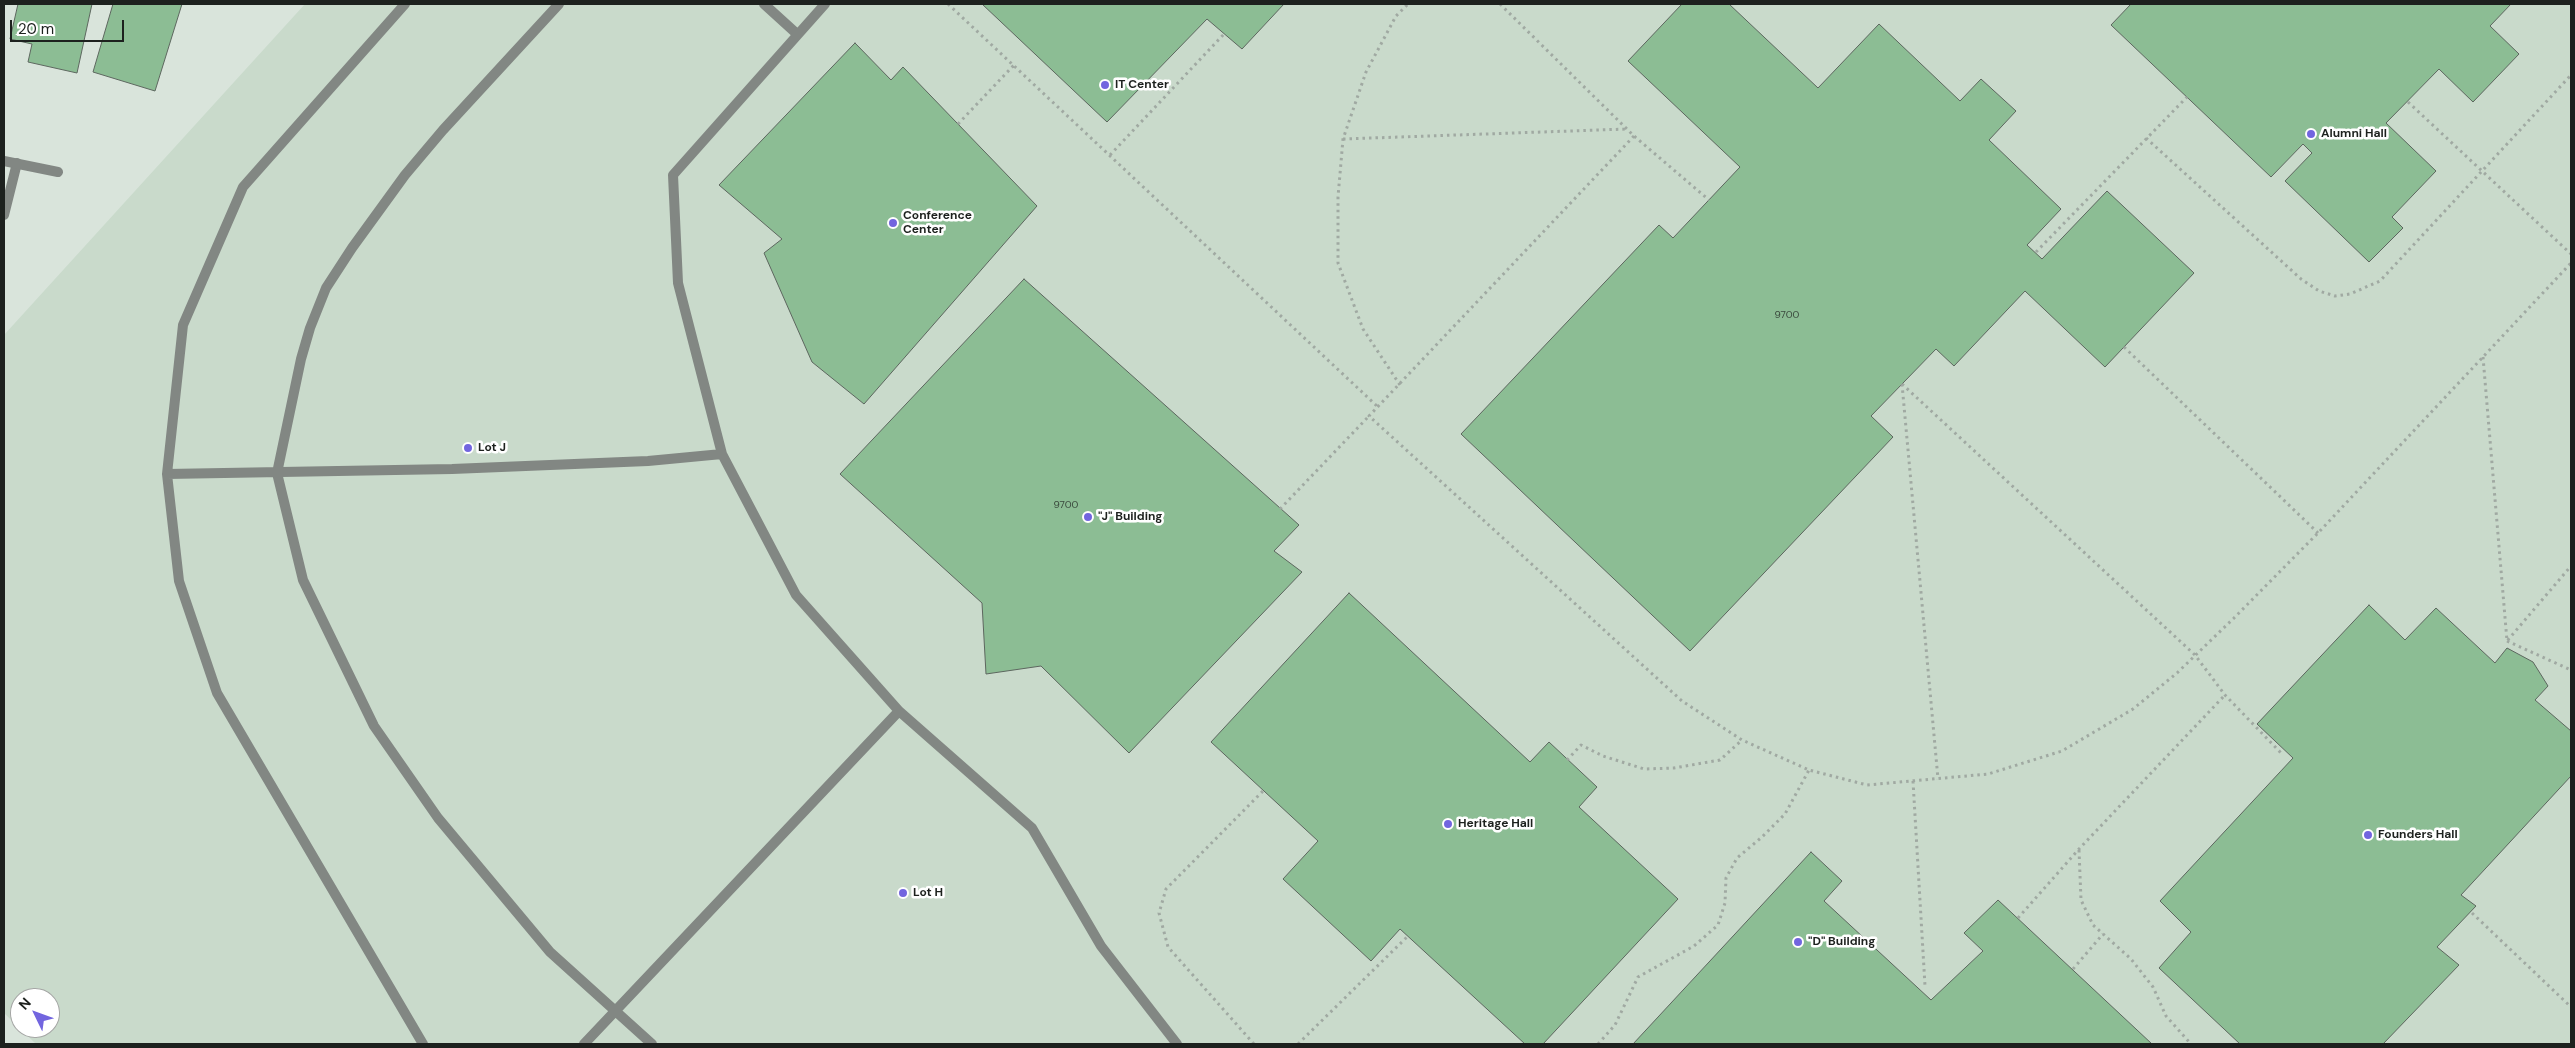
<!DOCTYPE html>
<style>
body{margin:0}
#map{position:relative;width:2575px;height:1048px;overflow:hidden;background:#d9e4db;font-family:"DM Sans",sans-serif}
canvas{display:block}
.frame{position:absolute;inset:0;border:5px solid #1d211e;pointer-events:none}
.north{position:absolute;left:10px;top:988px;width:50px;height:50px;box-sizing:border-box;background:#fff;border:1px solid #a5a6a5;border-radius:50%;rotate:312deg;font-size:14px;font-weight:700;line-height:20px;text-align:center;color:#1d211e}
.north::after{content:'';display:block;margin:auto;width:18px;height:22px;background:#7265df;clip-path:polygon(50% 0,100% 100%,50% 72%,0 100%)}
.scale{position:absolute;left:10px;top:20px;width:114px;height:22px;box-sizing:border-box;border:2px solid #1d211e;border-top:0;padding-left:6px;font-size:15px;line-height:18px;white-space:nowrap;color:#1d211e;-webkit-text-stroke:4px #fff;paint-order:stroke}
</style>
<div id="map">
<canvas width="2575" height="1048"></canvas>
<div class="frame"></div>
<div class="north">N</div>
<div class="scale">20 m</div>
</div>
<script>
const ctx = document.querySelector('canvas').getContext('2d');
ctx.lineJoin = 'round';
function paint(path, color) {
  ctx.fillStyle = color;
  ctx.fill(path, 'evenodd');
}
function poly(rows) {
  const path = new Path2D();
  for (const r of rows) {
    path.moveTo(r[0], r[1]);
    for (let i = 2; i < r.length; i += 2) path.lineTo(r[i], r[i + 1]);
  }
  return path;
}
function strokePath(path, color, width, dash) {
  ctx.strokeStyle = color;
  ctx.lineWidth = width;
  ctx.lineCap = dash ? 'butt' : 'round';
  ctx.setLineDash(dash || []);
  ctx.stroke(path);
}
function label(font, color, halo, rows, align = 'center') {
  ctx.font = font + ' "DM Sans",sans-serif';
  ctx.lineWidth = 5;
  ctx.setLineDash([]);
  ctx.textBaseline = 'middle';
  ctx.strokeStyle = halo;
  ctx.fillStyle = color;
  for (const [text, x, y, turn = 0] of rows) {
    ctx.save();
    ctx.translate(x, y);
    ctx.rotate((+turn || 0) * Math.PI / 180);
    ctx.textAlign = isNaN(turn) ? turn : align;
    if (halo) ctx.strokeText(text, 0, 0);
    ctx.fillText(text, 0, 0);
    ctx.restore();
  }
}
const built = poly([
 [305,4,2571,4,2571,1044,36,1044,4,1013,4,335],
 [20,998,50,998,50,1028,20,1028]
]);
const building = poly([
 [18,4,92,4,77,73,28,62,32,44,10,39,18,4],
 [113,4,182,4,155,91,93,72,113,4],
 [982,4,1284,4,1242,49,1207,19,1107,122,982,4],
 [1682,4,1729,4,1818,88,1879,24,1960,101,1981,79,2016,111,1989,140,2061,209,2027,245,2042,259,2107,191,2194,273,2105,367,2025,291,1954,366,1936,349,1871,416,1893,437,1690,651,1461,434,1659,225,1673,238,1740,167,1628,61,1682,4],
 [2131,4,2511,4,2490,26,2519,54,2473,102,2439,69,2386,123,2436,171,2392,217,2403,228,2369,262,2285,181,2312,153,2303,144,2271,177,2111,25,2131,4],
 [855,43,891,80,903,67,1037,206,864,404,812,362,764,253,782,239,719,185,855,43],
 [1024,279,1299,525,1274,551,1302,572,1129,753,1041,666,986,674,982,603,840,474,1024,279],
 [1349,593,1530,762,1549,742,1597,787,1579,807,1678,899,1543,1044,1525,1044,1400,929,1371,961,1283,879,1318,841,1211,742,1349,593],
 [2369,605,2405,640,2436,608,2495,663,2507,648,2533,662,2548,686,2535,700,2571,731,2571,776,2461,895,2476,906,2437,947,2459,965,2383,1044,2240,1044,2159,968,2191,932,2160,901,2293,758,2257,724,2369,605],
 [1811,852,1842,881,1824,901,1931,1000,1983,951,1964,933,1998,900,2152,1044,1633,1044,1811,852]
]);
const path = poly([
 [948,4,1378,407],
 [1500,4,1634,136,1709,200],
 [2408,102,2571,254],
 [958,124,1014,65],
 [1634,136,1369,416,1682,701,1742,740,1809,770,1867,785,1988,774,2062,751,2133,709,2177,673,2234,618,2318,533,2571,263],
 [2146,138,2301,279,2319,291,2335,296,2350,294,2380,281,2571,75],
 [1343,139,1627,129],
 [1110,155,1224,34],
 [2036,252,2187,97],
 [2124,347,2318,533],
 [2483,357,2507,641,2571,566],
 [1902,384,2195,655,2225,695,2282,754],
 [1902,384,1938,779],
 [1400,385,1363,329,1338,263,1338,197,1343,139,1366,72,1396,16,1408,4],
 [1280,509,1369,416],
 [2507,641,2571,670],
 [1567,760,1581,745,1603,756,1644,769,1674,768,1720,760,1742,740],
 [1913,781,1925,986],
 [2079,850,2081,900,2093,925,2131,959,2153,987,2166,1016,2191,1044],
 [2472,913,2571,1007],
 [2018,918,2079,849,2225,695],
 [2073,969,2103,934],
 [1254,1044,1168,947,1159,913,1166,889,1263,791],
 [1298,1044,1408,936],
 [1598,1044,1615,1025,1638,977,1694,946,1718,925,1725,903,1726,878,1737,858,1762,837,1785,814,1809,770]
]);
const service = poly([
 [405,4,243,187,183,325,167,474,179,581,217,693,423,1044],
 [559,4,443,130,405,175,352,248,326,288,310,328,301,359,277,473,303,580,374,726,438,818,550,952,652,1044],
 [764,4,797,34],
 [825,4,673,175,678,283,722,454,796,595,899,711,1032,828,1101,946,1177,1044],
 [4,215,17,163],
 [167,474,452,469,648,461,722,454],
 [584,1044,899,711]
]);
const minor = poly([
 [4,161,58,172]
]);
const markers = [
 [1105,85,5,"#7265df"],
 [2311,134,5,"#7265df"],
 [893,223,5,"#7265df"],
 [468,448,5,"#7265df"],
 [1088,517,5,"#7265df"],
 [1448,824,5,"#7265df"],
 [2368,835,5,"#7265df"],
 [903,893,5,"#7265df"],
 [1798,942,5,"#7265df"]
];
const numberNames = [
 ["9700",1787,315],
 ["9700",1066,505]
];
const poiNames = [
 ["IT Center",1115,85],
 ["Alumni Hall",2321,134],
 ["Conference",903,216],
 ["Center",903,230],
 ["Lot J",478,448],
 ["\"J\" Building",1098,517],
 ["Heritage Hall",1458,824],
 ["Founders Hall",2378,835],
 ["Lot H",913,893],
 ["\"D\" Building",1808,942]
];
paint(built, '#c9dacb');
paint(building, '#8cbd94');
strokePath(building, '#5d675f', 1);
strokePath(path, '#a0a9a2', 3, [2.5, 4]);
strokePath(service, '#828783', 10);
strokePath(minor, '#828783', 10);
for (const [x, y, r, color] of markers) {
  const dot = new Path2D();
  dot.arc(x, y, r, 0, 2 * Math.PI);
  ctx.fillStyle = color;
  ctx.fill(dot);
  strokePath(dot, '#fff', 2);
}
label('10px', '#39483c', null, numberNames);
label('bold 12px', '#1d211e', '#fff', poiNames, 'left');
</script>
